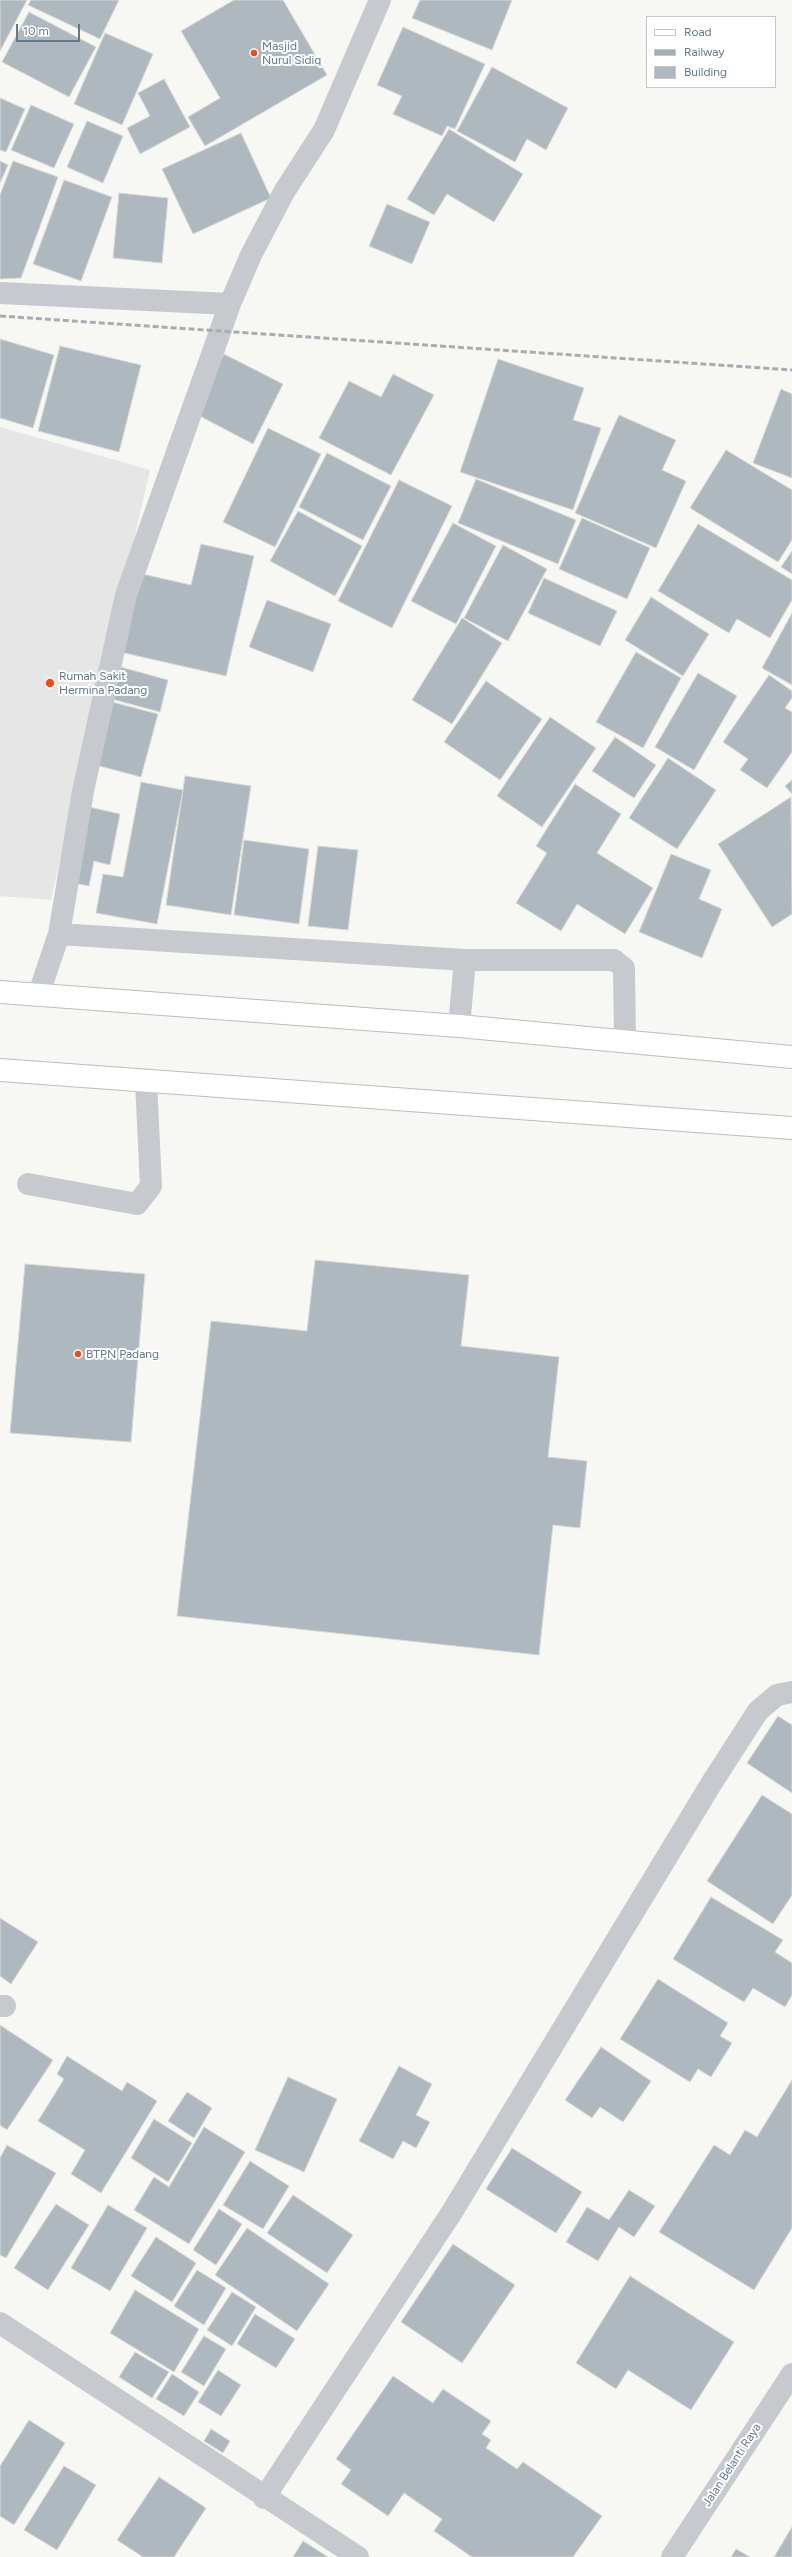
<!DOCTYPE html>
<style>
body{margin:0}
#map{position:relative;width:792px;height:2557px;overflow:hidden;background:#f7f7f4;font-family:Figtree,sans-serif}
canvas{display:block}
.legend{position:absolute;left:646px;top:16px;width:130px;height:72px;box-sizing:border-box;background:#fff;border:1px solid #c1c9cf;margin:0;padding:5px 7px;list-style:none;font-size:12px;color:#637888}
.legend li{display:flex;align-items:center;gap:8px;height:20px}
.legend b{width:20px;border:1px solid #c1c9cf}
.scale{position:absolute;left:16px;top:24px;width:64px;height:18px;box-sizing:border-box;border:2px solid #637888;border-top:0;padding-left:5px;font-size:12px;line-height:14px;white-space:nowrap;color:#637888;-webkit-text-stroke:3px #fff;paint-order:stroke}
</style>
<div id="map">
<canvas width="792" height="2557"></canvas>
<ul class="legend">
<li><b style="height:5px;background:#fff"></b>Road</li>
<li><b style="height:5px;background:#a6adb2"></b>Railway</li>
<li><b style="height:11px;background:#afb8be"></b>Building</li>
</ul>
<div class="scale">10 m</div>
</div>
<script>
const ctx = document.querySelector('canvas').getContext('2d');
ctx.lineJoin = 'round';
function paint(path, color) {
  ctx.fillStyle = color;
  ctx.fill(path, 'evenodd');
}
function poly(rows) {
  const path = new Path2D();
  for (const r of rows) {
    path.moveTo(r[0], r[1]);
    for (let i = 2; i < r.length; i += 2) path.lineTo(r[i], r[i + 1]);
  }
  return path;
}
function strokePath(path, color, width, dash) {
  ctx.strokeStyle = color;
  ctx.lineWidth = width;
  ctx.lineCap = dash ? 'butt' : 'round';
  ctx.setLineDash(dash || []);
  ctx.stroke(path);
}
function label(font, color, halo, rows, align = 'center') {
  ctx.font = font + ' Figtree,sans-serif';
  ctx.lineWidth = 4;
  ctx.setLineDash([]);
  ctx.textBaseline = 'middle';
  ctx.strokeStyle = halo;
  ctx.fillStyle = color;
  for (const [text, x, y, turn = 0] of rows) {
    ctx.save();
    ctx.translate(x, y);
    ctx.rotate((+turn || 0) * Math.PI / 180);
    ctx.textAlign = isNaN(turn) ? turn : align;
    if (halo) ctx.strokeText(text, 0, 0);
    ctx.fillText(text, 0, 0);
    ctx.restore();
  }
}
const built = poly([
 [0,427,150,470,51,900,0,896]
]);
const building = poly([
 [0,0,27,0,0,51,0,0],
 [31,0,119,0,100,39,28,5,31,0],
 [234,0,283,0,327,75,205,146,188,117,220,98,181,31,234,0],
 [420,0,512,0,492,50,412,18,420,0],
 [29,12,96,47,69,97,2,62,29,12],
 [403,27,485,64,455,129,447,126,442,136,393,114,402,96,377,85,403,27],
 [105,33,153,54,122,125,74,104,105,33],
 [492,67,568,108,546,150,527,139,515,162,457,131,492,67],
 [164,79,190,127,140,154,127,128,150,116,138,93,164,79],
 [0,98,25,109,6,152,0,150,0,98],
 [31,105,74,124,54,168,11,150,31,105],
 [87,121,123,136,103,183,67,167,87,121],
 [449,129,523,174,494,222,447,194,434,215,407,199,449,129],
 [241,133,271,198,193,234,162,169,241,133],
 [0,161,8,165,0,183,0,161],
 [13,161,58,177,21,278,0,279,0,195,13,161],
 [64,180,112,197,81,281,33,264,64,180],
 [119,193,168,198,162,263,113,258,119,193],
 [387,204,430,222,412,264,369,246,387,204],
 [0,339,54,355,33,428,0,418,0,339],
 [60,346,141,365,119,452,38,431,60,346],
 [224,354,283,384,253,444,194,413,224,354],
 [498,359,584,388,573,420,601,428,573,510,460,472,498,359],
 [393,374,434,395,391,475,319,438,349,381,381,397,393,374],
 [781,389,792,394,792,478,753,463,781,389],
 [619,415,676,440,662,470,686,481,656,548,575,513,619,415],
 [268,428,321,454,275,547,223,522,268,428],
 [726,450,792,490,792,540,778,562,690,508,726,450],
 [327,453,391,486,363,540,299,507,327,453],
 [476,479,576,520,558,564,458,523,476,479],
 [399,480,452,506,392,628,338,601,399,480],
 [298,511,362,546,335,596,270,561,298,511],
 [582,518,650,548,627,599,559,569,582,518],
 [453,523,496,546,456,624,411,601,453,523],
 [698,524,792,580,792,600,770,638,737,619,729,633,658,591,698,524],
 [201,544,254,556,226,676,120,652,138,573,191,585,201,544],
 [503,545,547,569,508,641,464,618,503,545],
 [792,551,792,574,781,567,792,551],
 [544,578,617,611,600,646,528,613,544,578],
 [651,597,709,634,683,676,625,640,651,597],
 [267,600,331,624,313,672,249,647,267,600],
 [792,613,792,685,762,668,792,613],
 [462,618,502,643,452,724,412,700,462,618],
 [636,652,681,678,643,748,596,722,636,652],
 [117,666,168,680,160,712,108,698,117,666],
 [698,673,737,696,694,770,655,747,698,673],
 [769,675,792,691,792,698,785,708,792,712,792,752,767,788,740,770,748,759,723,742,769,675],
 [486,681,542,719,500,780,444,742,486,681],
 [108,701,158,714,141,777,92,764,108,701],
 [550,717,596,748,542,827,497,796,550,717],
 [615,737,656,765,634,798,592,771,615,737],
 [668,758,716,790,677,849,629,818,668,758],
 [185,776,251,786,231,915,166,905,185,776],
 [792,780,792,794,785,786,792,780],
 [141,782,183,790,157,924,96,913,103,874,123,877,141,782],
 [575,784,621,814,597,853,653,888,625,934,577,904,561,931,516,903,547,853,536,846,575,784],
 [791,797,792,914,772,927,718,844,791,797],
 [89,807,120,814,110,865,94,861,89,886,74,883,89,807],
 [244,840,309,849,299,924,234,915,244,840],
 [318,846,358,850,348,930,308,926,318,846],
 [671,854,711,870,699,899,722,909,702,958,639,932,671,854],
 [315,1260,469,1275,461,1346,559,1357,548,1457,587,1461,580,1528,553,1525,539,1655,177,1616,211,1321,307,1331,315,1260],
 [25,1264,145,1274,131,1442,10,1433,25,1264],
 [778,1716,792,1725,792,1793,747,1763,778,1716],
 [762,1795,792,1814,792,1895,773,1924,707,1881,762,1795],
 [711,1897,783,1940,775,1952,792,1963,792,1995,785,2007,753,1988,744,2002,673,1959,711,1897],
 [0,1918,38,1942,11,1984,0,1976,0,1918],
 [658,1979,728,2023,720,2036,732,2043,711,2077,698,2069,690,2082,620,2039,658,1979],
 [0,2025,53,2060,7,2130,0,2125,0,2025],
 [601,2047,651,2081,623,2122,600,2107,592,2118,565,2100,601,2047],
 [67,2056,122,2091,127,2082,157,2101,101,2193,71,2174,85,2150,38,2121,64,2079,57,2074,67,2056],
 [399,2066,432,2084,416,2115,430,2122,416,2148,403,2141,393,2159,359,2141,399,2066],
 [288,2077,337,2099,304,2172,255,2150,288,2077],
 [792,2080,792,2228,754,2290,659,2232,714,2145,730,2155,745,2130,757,2137,792,2080],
 [187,2092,212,2108,194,2138,168,2121,187,2092],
 [154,2119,192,2143,168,2182,131,2158,154,2119],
 [204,2127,245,2152,189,2244,134,2210,154,2177,169,2187,204,2127],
 [7,2145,56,2173,6,2258,0,2255,0,2158,7,2145],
 [512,2148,582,2192,556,2233,486,2189,512,2148],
 [250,2161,289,2186,263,2229,223,2205,250,2161],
 [629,2190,655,2206,634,2237,619,2227,598,2261,566,2242,587,2207,609,2220,629,2190],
 [293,2195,353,2235,327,2273,267,2233,293,2195],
 [56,2204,89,2225,48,2290,14,2268,56,2204],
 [108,2205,147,2228,110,2291,71,2268,108,2205],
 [219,2209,242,2224,216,2265,193,2250,219,2209],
 [247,2228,329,2284,297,2331,215,2275,247,2228],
 [156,2237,196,2263,172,2302,131,2276,156,2237],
 [453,2244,515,2285,462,2363,401,2322,453,2244],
 [197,2270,226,2288,204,2325,174,2306,197,2270],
 [630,2276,734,2342,691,2410,628,2370,616,2389,576,2363,630,2276],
 [135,2290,199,2329,174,2372,110,2333,135,2290],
 [232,2292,256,2307,232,2346,207,2330,232,2292],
 [255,2314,295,2339,276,2368,237,2344,255,2314],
 [204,2336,226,2349,204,2386,181,2372,204,2336],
 [135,2352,169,2372,152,2398,119,2377,135,2352],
 [218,2370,241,2385,221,2416,198,2402,218,2370],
 [172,2374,199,2392,184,2416,156,2399,172,2374],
 [393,2376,433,2403,443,2389,491,2421,482,2434,491,2440,486,2448,517,2469,523,2462,602,2516,573,2557,472,2557,434,2531,442,2519,404,2493,388,2516,341,2484,351,2470,336,2459,393,2376],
 [29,2420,65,2443,14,2525,0,2516,0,2466,29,2420],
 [211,2429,230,2441,223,2453,204,2441,211,2429],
 [64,2466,96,2485,57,2550,24,2530,64,2466],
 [159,2477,206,2508,174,2557,143,2557,117,2540,159,2477],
 [792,2527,792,2557,774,2557,792,2527],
 [303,2541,328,2557,293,2557,303,2541],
 [736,2549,750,2557,731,2557,736,2549]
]);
const lane = poly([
 [28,1184,137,1204,151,1186,146,1082]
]);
const street = poly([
 [0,293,230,304],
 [59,934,465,960],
 [38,996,59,934,83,791,126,595,230,304,251,255,284,192,324,130,380,0],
 [459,1026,465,960,614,960,624,968,625,1040],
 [0,2006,5,2006],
 [0,2323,358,2557],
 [264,2498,452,2212,711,1784,758,1711,777,1695,792,1692],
 [672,2557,792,2374]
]);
const primary = poly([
 [0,992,459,1026,792,1057],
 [0,1070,792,1128]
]);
const rail = poly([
 [0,316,792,370]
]);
const markers = [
 [254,53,4,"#f54916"],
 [50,683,5,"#f54916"],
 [78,1354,4,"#f54916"]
];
const poiNames = [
 ["Masjid",262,46],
 ["Nurul Sidiq",262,60],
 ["Rumah Sakit",59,676],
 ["Hermina Padang",59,690],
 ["BTPN Padang",86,1354]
];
const streetNames = [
 ["Jalan Belanti Raya",732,2465,-57]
];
paint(built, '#e5e6e5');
paint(building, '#afb8be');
strokePath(building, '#d9d9d6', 1);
strokePath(primary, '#b9bdc1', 24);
strokePath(lane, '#c6cace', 22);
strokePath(street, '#c6cace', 22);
strokePath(primary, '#fff', 22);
strokePath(rail, '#a6adb2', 3, [6, 3]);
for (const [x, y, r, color] of markers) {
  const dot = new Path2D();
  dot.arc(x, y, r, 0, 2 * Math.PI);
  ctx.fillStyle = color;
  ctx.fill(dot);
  strokePath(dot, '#fff', 1.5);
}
label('12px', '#637888', '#fff', poiNames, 'left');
label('12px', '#637888', '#fff', streetNames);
</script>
